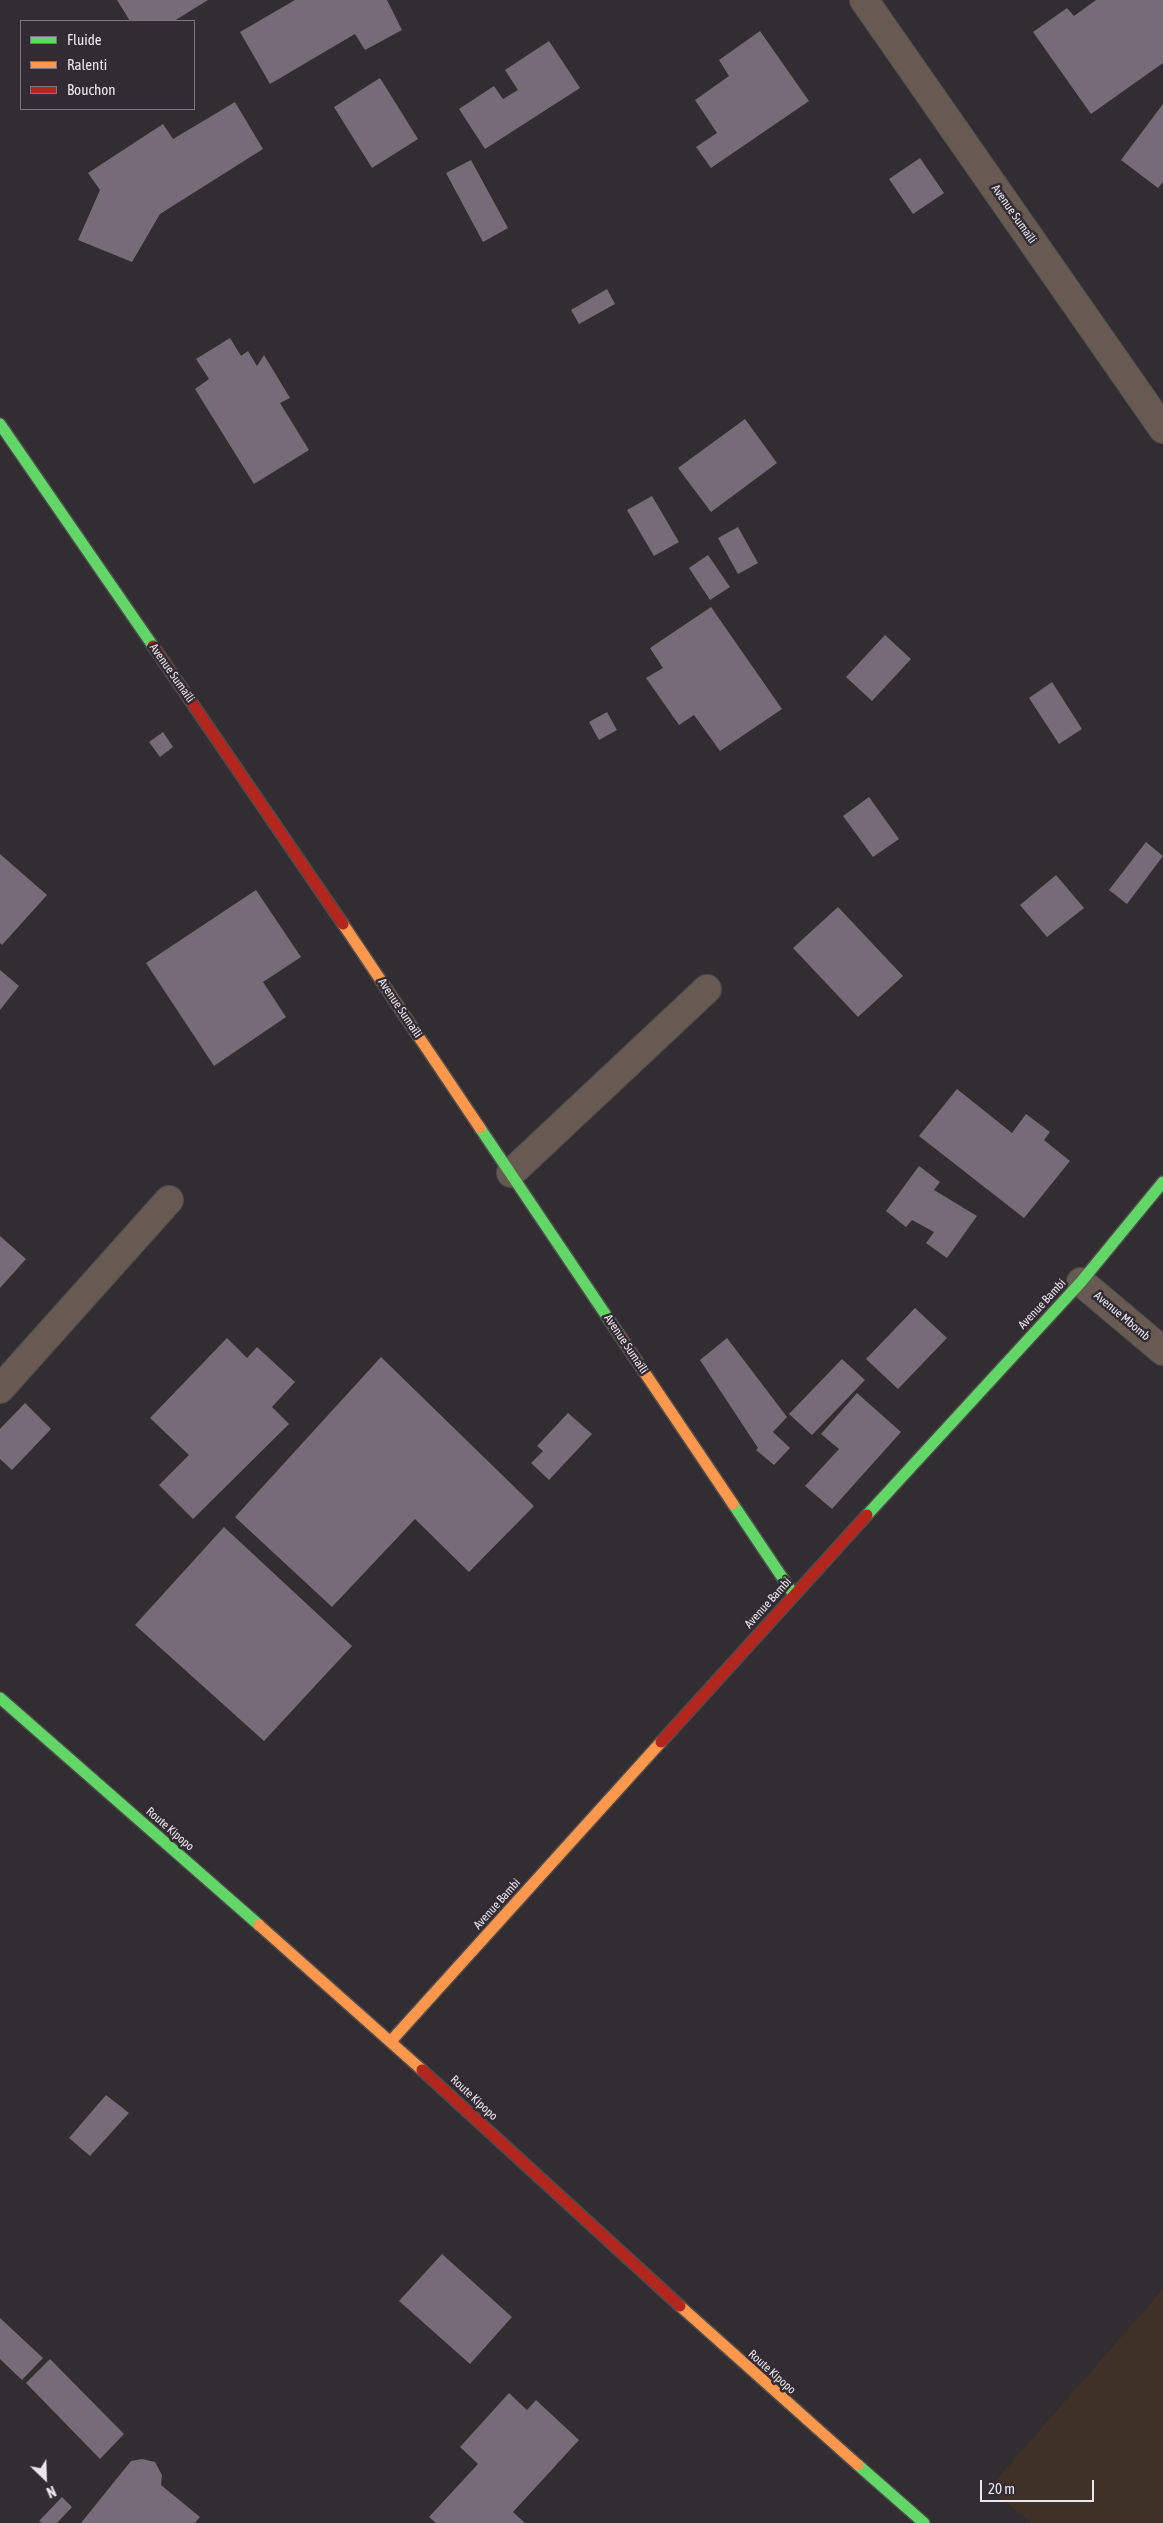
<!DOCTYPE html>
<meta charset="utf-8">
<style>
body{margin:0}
#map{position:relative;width:1163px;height:2523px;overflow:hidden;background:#312d31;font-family:"Asap Condensed",sans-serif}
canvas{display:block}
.legend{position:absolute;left:20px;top:20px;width:175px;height:90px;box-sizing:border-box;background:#322b33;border:1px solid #7c767d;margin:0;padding:6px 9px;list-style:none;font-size:15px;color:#ebe6eb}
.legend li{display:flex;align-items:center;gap:10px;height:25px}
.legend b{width:25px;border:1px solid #7c767d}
.north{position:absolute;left:20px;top:2453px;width:50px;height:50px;-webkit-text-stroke:4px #322b33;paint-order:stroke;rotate:156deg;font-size:14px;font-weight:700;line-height:20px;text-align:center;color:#ebe6eb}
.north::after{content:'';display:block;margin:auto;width:18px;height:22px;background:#ebe6eb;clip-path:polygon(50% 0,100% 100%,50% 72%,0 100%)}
.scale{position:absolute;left:980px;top:2480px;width:114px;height:22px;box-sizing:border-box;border:2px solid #ebe6eb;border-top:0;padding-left:6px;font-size:15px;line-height:18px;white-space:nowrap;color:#ebe6eb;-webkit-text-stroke:4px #322b33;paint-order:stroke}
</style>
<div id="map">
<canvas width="1163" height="2523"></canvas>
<ul class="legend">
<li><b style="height:6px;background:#63d668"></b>Fluide</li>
<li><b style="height:6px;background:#ff974d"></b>Ralenti</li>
<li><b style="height:6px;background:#b3261e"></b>Bouchon</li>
</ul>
<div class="north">N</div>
<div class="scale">20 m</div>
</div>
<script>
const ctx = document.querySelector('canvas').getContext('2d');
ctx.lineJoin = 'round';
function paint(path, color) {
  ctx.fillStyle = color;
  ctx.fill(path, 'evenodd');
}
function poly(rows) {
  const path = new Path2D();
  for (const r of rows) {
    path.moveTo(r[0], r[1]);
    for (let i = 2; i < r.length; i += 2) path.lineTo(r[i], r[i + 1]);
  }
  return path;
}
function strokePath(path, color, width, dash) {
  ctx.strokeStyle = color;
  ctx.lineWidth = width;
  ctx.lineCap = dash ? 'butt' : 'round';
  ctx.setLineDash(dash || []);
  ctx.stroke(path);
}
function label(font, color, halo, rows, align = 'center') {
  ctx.font = font + ' "Asap Condensed",sans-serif';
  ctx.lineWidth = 5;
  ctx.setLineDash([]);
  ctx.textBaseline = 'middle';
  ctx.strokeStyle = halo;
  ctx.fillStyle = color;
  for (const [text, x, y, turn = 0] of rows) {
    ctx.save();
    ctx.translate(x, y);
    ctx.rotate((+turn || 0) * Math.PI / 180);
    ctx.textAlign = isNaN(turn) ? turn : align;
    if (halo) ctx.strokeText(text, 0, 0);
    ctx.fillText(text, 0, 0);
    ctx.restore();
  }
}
const industrial = poly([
 [1163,2289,1163,2523,1031,2523,989,2488]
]);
const building = poly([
 [117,0,208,0,174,21,130,21],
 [295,0,387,0,402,30,365,50,355,34,270,84,240,32],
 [1096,0,1163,0,1163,63,1091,114,1033,32,1067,8,1074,16],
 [760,31,809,101,711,168,696,147,717,133,695,100,729,76,719,60],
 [549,41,580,88,485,149,459,109,494,86,503,99,518,90,505,70],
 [380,78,418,139,372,168,334,107],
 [235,102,263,149,160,214,132,262,78,240,100,190,88,173,163,124,173,139],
 [1163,104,1163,182,1158,188,1121,160],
 [920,158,944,193,913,214,889,179],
 [471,160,508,228,483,242,446,173],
 [607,289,615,304,579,324,571,310],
 [230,338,241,356,248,351,257,366,264,355,290,398,280,403,309,450,254,484,195,389,209,379,196,359],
 [745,419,777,463,711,512,678,468],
 [652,496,679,542,654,556,627,510],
 [738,527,758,563,738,574,718,538],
 [708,555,730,587,710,600,689,568],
 [711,607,782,709,720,751,694,715,679,725,646,678,663,668,650,648],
 [885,635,911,659,872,701,846,677],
 [1052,682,1082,729,1059,744,1029,698],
 [607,712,617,730,599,740,589,722],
 [163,732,173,747,160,757,149,742],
 [869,797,899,839,873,857,843,816],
 [1146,842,1163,856,1127,904,1109,890],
 [0,854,47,895,2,945,0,943],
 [1056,875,1084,908,1047,937,1020,905],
 [256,890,301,957,263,982,286,1017,214,1066,146,963],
 [838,907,903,976,858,1017,793,948],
 [0,970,19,986,0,1010],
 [957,1089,1012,1133,1026,1114,1050,1132,1044,1140,1070,1161,1024,1218,919,1136],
 [919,1166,940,1182,934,1190,977,1216,947,1258,926,1243,934,1232,912,1220,906,1227,886,1211],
 [0,1236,26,1259,0,1288],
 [915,1308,947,1338,898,1389,866,1359],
 [227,1338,247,1358,257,1347,295,1382,272,1407,289,1424,193,1519,159,1485,189,1455,150,1418],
 [727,1338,787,1417,773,1432,790,1448,774,1465,756,1450,758,1448,700,1360],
 [381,1357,534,1506,469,1572,415,1519,332,1607,235,1517],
 [842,1359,865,1380,812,1435,789,1414],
 [857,1393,901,1432,832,1509,805,1486,839,1449,821,1434],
 [25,1403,51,1429,12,1470,0,1459,0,1429],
 [568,1413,592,1434,549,1480,531,1463,543,1451,537,1446],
 [224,1527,352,1646,264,1741,135,1625],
 [106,2095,129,2113,90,2156,69,2138],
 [442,2254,512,2317,470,2364,399,2301],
 [0,2318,43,2358,22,2380,0,2359],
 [50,2359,124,2434,100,2459,26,2383],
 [509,2393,527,2410,536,2400,579,2440,513,2512,525,2523,436,2523,429,2517,478,2464,460,2447],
 [142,2459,155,2462,162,2475,161,2485,200,2517,195,2523,81,2523,131,2461],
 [62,2497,72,2507,57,2523,42,2523,39,2521]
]);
const street = poly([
 [864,0,1163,429],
 [511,1173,707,989],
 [1081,1282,1163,1351],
 [0,1389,169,1200]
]);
const fast = poly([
 [0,424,153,646],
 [480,1128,620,1336],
 [733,1504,794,1595],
 [867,1515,1081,1282,1163,1182],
 [0,1698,259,1925],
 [858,2465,924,2523]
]);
const slow = poly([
 [343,924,480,1128],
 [620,1336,733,1504],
 [259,1925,422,2070],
 [391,2041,661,1742],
 [680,2306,858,2465]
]);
const jam = poly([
 [153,646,343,924],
 [661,1742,867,1515],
 [422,2070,680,2306]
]);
const streetNames = [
 ["Avenue Sumaïli",1014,214,55],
 ["Avenue Sumaïli",172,673,55],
 ["Avenue Sumaïli",400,1008,56],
 ["Avenue Bambi",1042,1304,-47],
 ["Avenue Mbomb",1122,1316,40],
 ["Avenue Sumaïli",626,1344,56],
 ["Avenue Bambi",768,1603,-48],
 ["Route Kipopo",170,1829,41],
 ["Avenue Bambi",497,1904,-48],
 ["Route Kipopo",474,2098,43],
 ["Route Kipopo",772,2372,42]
];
paint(industrial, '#3f3127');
paint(building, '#766c77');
strokePath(street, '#4e4b4e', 30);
strokePath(fast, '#4e4b4e', 14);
strokePath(slow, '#4e4b4e', 14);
strokePath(jam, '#4e4b4e', 14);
strokePath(street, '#665a53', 28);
strokePath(fast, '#63d668', 11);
strokePath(slow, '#ff974d', 11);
strokePath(jam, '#b3261e', 11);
label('12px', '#ebe6eb', '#322b33', streetNames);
</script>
